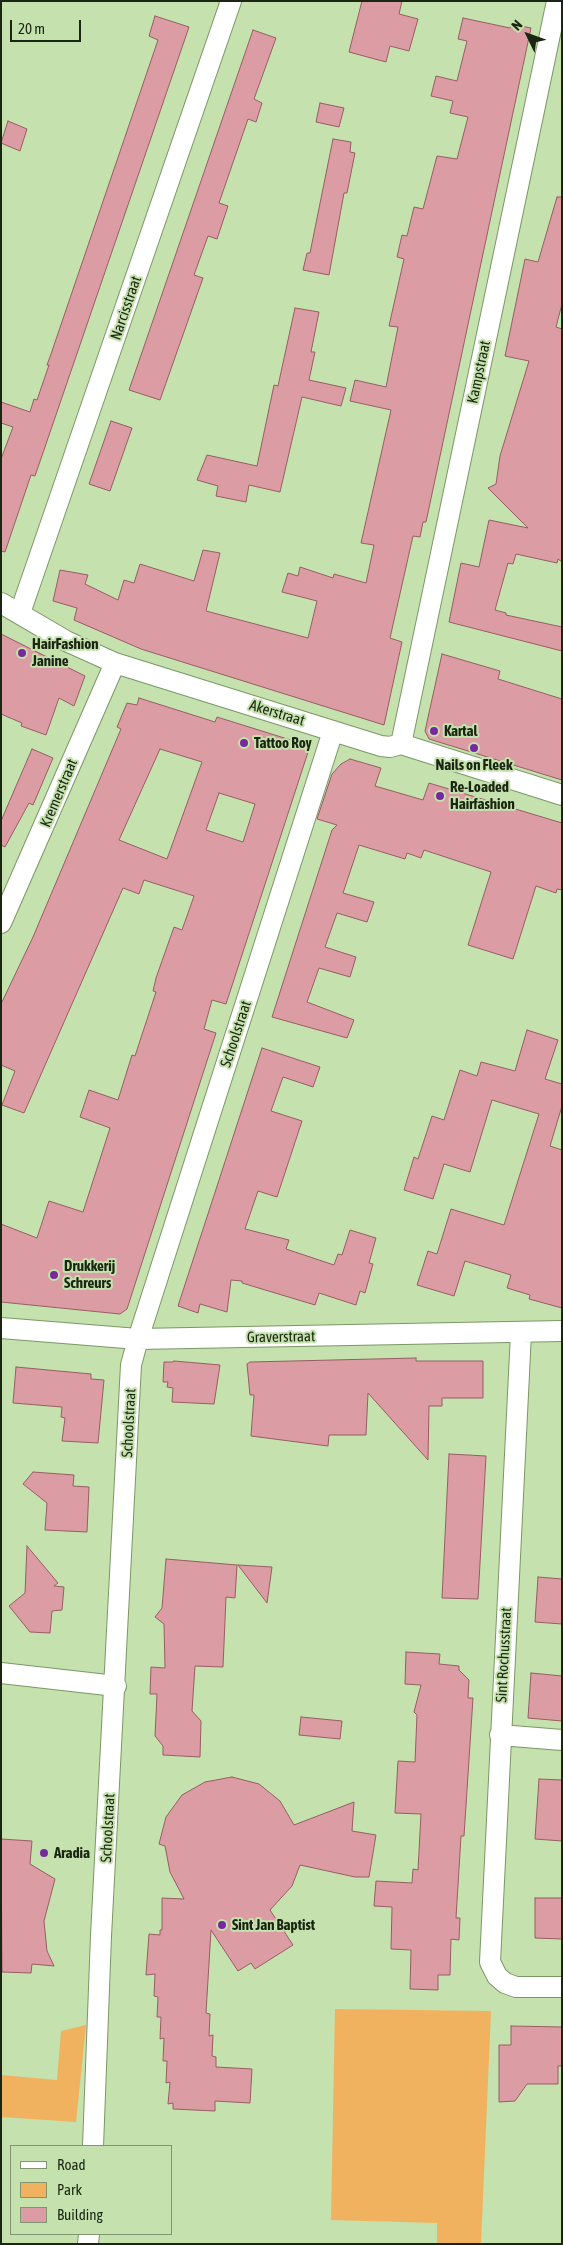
<!DOCTYPE html>
<style>
body{margin:0}
#map{position:relative;width:563px;height:2245px;overflow:hidden;background:#c4e1ae;font-family:"Asap Condensed",sans-serif}
canvas{display:block}
.frame{position:absolute;inset:0;border:2px solid #1b2612;pointer-events:none}
.legend{position:absolute;left:10px;top:2145px;width:162px;height:90px;box-sizing:border-box;background:#c4e1ae;border:1px solid #809670;margin:0;padding:6px 9px;list-style:none;font-size:15px;color:#1b2612}
.legend li{display:flex;align-items:center;gap:10px;height:25px}
.legend b{width:25px;border:1px solid #809670}
.north{position:absolute;left:503px;top:10px;width:50px;height:50px;-webkit-text-stroke:4px #c4e1ae;paint-order:stroke;rotate:312deg;font-size:14px;font-weight:700;line-height:20px;text-align:center;color:#1b2612}
.north::after{content:'';display:block;margin:auto;width:18px;height:22px;background:#1b2612;clip-path:polygon(50% 0,100% 100%,50% 72%,0 100%)}
.scale{position:absolute;left:10px;top:20px;width:71px;height:22px;box-sizing:border-box;border:2px solid #1b2612;border-top:0;padding-left:6px;font-size:15px;line-height:18px;white-space:nowrap;color:#1b2612;-webkit-text-stroke:4px #c4e1ae;paint-order:stroke}
</style>
<div id="map">
<canvas width="563" height="2245"></canvas>
<div class="frame"></div>
<ul class="legend">
<li><b style="height:6px;background:#fff"></b>Road</li>
<li><b style="height:14px;background:#f1b25f"></b>Park</li>
<li><b style="height:14px;background:#db9ca3"></b>Building</li>
</ul>
<div class="north">N</div>
<div class="scale">20 m</div>
</div>
<script>
const ctx = document.querySelector('canvas').getContext('2d');
ctx.lineJoin = 'round';
function paint(path, color) {
  ctx.fillStyle = color;
  ctx.fill(path, 'evenodd');
}
function poly(rows) {
  const path = new Path2D();
  for (const r of rows) {
    path.moveTo(r[0], r[1]);
    for (let i = 2; i < r.length; i += 2) path.lineTo(r[i], r[i + 1]);
  }
  return path;
}
function strokePath(path, color, width, dash) {
  ctx.strokeStyle = color;
  ctx.lineWidth = width;
  ctx.lineCap = dash ? 'butt' : 'round';
  ctx.setLineDash(dash || []);
  ctx.stroke(path);
}
function label(font, color, halo, rows, align = 'center') {
  ctx.font = font + ' "Asap Condensed",sans-serif';
  ctx.lineWidth = 4;
  ctx.setLineDash([]);
  ctx.textBaseline = 'middle';
  ctx.strokeStyle = halo;
  ctx.fillStyle = color;
  for (const [text, x, y, turn = 0] of rows) {
    ctx.save();
    ctx.translate(x, y);
    ctx.rotate((+turn || 0) * Math.PI / 180);
    ctx.textAlign = isNaN(turn) ? turn : align;
    if (halo) ctx.strokeText(text, 0, 0);
    ctx.fillText(text, 0, 0);
    ctx.restore();
  }
}
const green = poly([
 [335,2009,491,2011,481,2244,437,2244,437,2223,331,2220],
 [86,2025,76,2122,1,2117,1,2075,57,2080,61,2031]
]);
const building = poly([
 [362,1,402,1,399,14,418,19,409,51,390,46,386,62,349,52,362,1],
 [155,16,189,27,35,476,31,475,5,552,1,551,1,459,13,427,1,423,1,402,30,412,34,399,37,400,49,365,47,365,51,354,158,40,149,36,155,16],
 [463,18,510,28,511,24,531,28,426,522,423,522,420,537,413,536,390,638,402,642,384,725,141,649,74,620,77,608,53,601,60,570,88,575,85,584,118,600,124,580,134,583,140,564,194,581,203,550,220,553,206,611,308,638,317,601,282,592,288,573,298,576,300,567,333,578,334,574,366,583,374,545,361,543,391,410,350,401,355,380,386,387,398,327,389,326,404,259,397,257,402,235,407,236,414,207,423,209,437,156,457,159,468,117,450,113,453,101,431,96,436,76,457,81,467,41,458,39,463,18],
 [253,30,276,38,254,99,262,103,256,122,248,119,219,203,228,206,217,239,208,236,194,275,203,278,160,400,129,390,253,30],
 [320,103,344,108,339,127,316,122,320,103],
 [8,121,27,129,20,151,1,143,8,121],
 [333,139,351,142,350,152,355,153,347,193,344,193,329,275,303,270,307,253,310,253,333,139],
 [557,197,562,197,562,304,556,327,562,329,562,562,558,559,557,563,516,554,513,564,508,563,495,610,506,613,506,615,562,627,562,651,449,622,461,563,479,567,489,520,528,528,488,488,496,484,500,456,529,361,505,356,525,259,538,262,557,197],
 [295,308,319,312,311,352,315,352,309,380,346,388,341,406,302,397,280,492,249,485,246,502,216,496,218,486,197,480,207,455,257,466,274,385,278,386,295,308],
 [111,421,132,428,110,491,89,484,111,421],
 [1,634,85,676,74,706,59,698,46,735,21,726,22,723,1,714,1,634],
 [442,654,500,671,498,679,562,699,562,780,429,739,425,731,442,654],
 [139,698,215,722,217,717,310,746,226,1004,212,1000,204,1029,216,1033,127,1309,120,1314,1,1302,1,1224,37,1238,49,1201,83,1212,110,1128,80,1117,89,1090,118,1100,132,1055,135,1056,156,992,153,991,156,978,174,927,182,930,194,896,144,880,139,894,123,888,24,1113,2,1105,15,1071,1,1065,1,1004,33,937,121,729,117,727,127,703,137,705,139,698],
 [160,749,202,762,167,859,119,840,160,749],
 [219,793,255,804,243,842,206,830,219,793],
 [32,749,53,758,33,805,29,803,5,847,1,845,1,821,32,749],
 [350,759,381,768,375,786,423,800,429,783,562,823,562,890,557,889,556,893,536,886,513,959,468,945,491,872,424,850,421,858,407,853,405,859,359,845,343,893,374,902,367,922,337,913,325,947,356,957,350,977,319,968,307,1002,354,1020,347,1038,272,1017,332,830,337,825,317,819,332,774,341,764,350,759],
 [527,1030,558,1040,545,1079,562,1084,562,1106,550,1146,562,1150,562,1308,529,1299,530,1295,507,1288,511,1275,465,1261,454,1296,417,1285,428,1251,437,1254,451,1209,504,1225,539,1114,492,1100,470,1172,444,1164,433,1199,404,1190,414,1157,418,1159,432,1116,444,1120,460,1070,477,1076,481,1062,515,1071,527,1030],
 [262,1048,320,1067,313,1087,283,1077,271,1111,302,1121,277,1197,258,1191,245,1229,289,1240,286,1249,334,1265,338,1254,342,1255,350,1230,376,1238,369,1263,373,1264,365,1293,360,1291,356,1305,319,1293,315,1305,242,1283,242,1281,231,1280,227,1312,200,1304,198,1313,178,1306,262,1048],
 [416,1358,416,1361,483,1361,483,1398,442,1398,442,1406,429,1406,428,1460,368,1393,366,1435,329,1435,328,1446,251,1436,254,1395,250,1395,247,1364,250,1362,416,1358],
 [174,1361,220,1365,214,1404,172,1402,173,1388,167,1387,168,1382,163,1382,164,1362,173,1362,174,1361],
 [16,1367,91,1374,91,1379,104,1380,98,1443,62,1441,65,1418,61,1417,62,1407,13,1403,16,1367],
 [449,1454,486,1456,478,1599,442,1598,449,1454],
 [33,1472,74,1475,73,1486,89,1487,87,1532,45,1530,47,1503,23,1484,33,1472],
 [27,1546,58,1583,54,1586,64,1587,62,1610,52,1611,50,1633,30,1632,9,1606,25,1593,27,1546],
 [166,1559,237,1565,235,1598,226,1597,223,1667,195,1666,192,1711,201,1721,200,1757,163,1755,163,1746,155,1736,157,1694,150,1694,151,1667,165,1668,164,1624,155,1617,162,1608,166,1559],
 [238,1565,272,1567,267,1603,238,1565],
 [538,1577,562,1579,562,1624,535,1622,538,1577],
 [406,1652,440,1654,439,1664,459,1666,459,1670,469,1680,468,1698,473,1698,464,1836,461,1836,456,1918,460,1918,459,1940,451,1939,450,1975,438,1975,438,1990,410,1989,411,1950,391,1949,392,1907,374,1906,376,1881,412,1883,413,1869,418,1870,421,1814,395,1813,398,1761,415,1762,417,1715,414,1712,421,1685,405,1684,406,1652],
 [531,1673,562,1676,562,1721,528,1718,531,1673],
 [301,1717,342,1721,340,1739,299,1735,301,1717],
 [232,1777,259,1784,280,1801,294,1825,354,1802,352,1831,376,1835,369,1877,355,1877,300,1865,292,1886,270,1910,293,1945,255,1969,251,1963,238,1971,211,1930,206,2013,210,2014,209,2036,213,2035,212,2056,216,2057,216,2067,252,2069,250,2103,215,2101,215,2111,173,2109,173,2103,168,2104,170,2082,166,2083,167,2061,163,2061,164,2038,160,2039,161,2017,157,2017,158,1997,154,1996,155,1974,146,1975,149,1934,160,1935,160,1930,162,1930,162,1898,184,1899,170,1872,165,1846,159,1844,166,1817,182,1795,205,1782,232,1777],
 [539,1779,562,1780,562,1841,535,1839,539,1779],
 [1,1839,32,1841,30,1864,55,1879,44,1921,47,1951,54,1966,32,1964,31,1973,2,1972,1,1839],
 [535,1898,562,1898,562,1939,535,1938,535,1898],
 [511,2026,562,2027,562,2066,558,2066,558,2084,527,2084,515,2101,499,2102,499,2045,511,2045,511,2026]
]);
const minor = poly([
 [1,603,66,641,115,663,381,746,390,747,401,744,562,795],
 [20,613,231,1],
 [401,744,557,1],
 [1,923,115,663],
 [1,1328,138,1339,562,1331],
 [521,1333,490,1962,497,1976,505,1983,516,1987,562,1987],
 [1,1673,116,1686],
 [500,1735,562,1740],
 [93,2146,101,1936,131,1365,138,1339,333,731],
 [88,2244,89,2234]
]);
const markers = [
 [22,653,5,"#76299b"],
 [434,731,5,"#76299b"],
 [244,743,5,"#76299b"],
 [474,748,5,"#76299b"],
 [440,796,5,"#76299b"],
 [54,1275,5,"#76299b"],
 [44,1853,5,"#76299b"],
 [222,1925,5,"#76299b"]
];
const streetNames = [
 ["Narcisstraat",126,308,-71],
 ["Kampstraat",479,372,-78],
 ["Akerstraat",277,713,17],
 ["Kremerstraat",59,793,-67],
 ["Schoolstraat",236,1034,-72],
 ["Graverstraat",281,1337,-1],
 ["Schoolstraat",129,1423,-87],
 ["Sint Rochusstraat",504,1655,-87],
 ["Schoolstraat",108,1828,-87]
];
const poiNames = [
 ["HairFashion",32,644],
 ["Janine",32,661],
 ["Kartal",444,731],
 ["Tattoo Roy",254,743],
 ["Nails on Fleek",474,765,"center"],
 ["Re-Loaded",450,787],
 ["Hairfashion",450,804],
 ["Drukkerij",64,1266],
 ["Schreurs",64,1283],
 ["Aradia",54,1853],
 ["Sint Jan Baptist",232,1925]
];
paint(green, '#f1b25f');
paint(building, '#db9ca3');
strokePath(building, '#975d64', 1);
strokePath(minor, '#7b9766', 22);
strokePath(minor, '#fff', 20);
for (const [x, y, r, color] of markers) {
  const dot = new Path2D();
  dot.arc(x, y, r, 0, 2 * Math.PI);
  ctx.fillStyle = color;
  ctx.fill(dot);
  strokePath(dot, '#c4e1ae', 2);
}
label('15px', '#1b2612', '#c4e1ae', streetNames);
label('bold 15px', '#1b2612', '#c4e1ae', poiNames, 'left');
</script>
